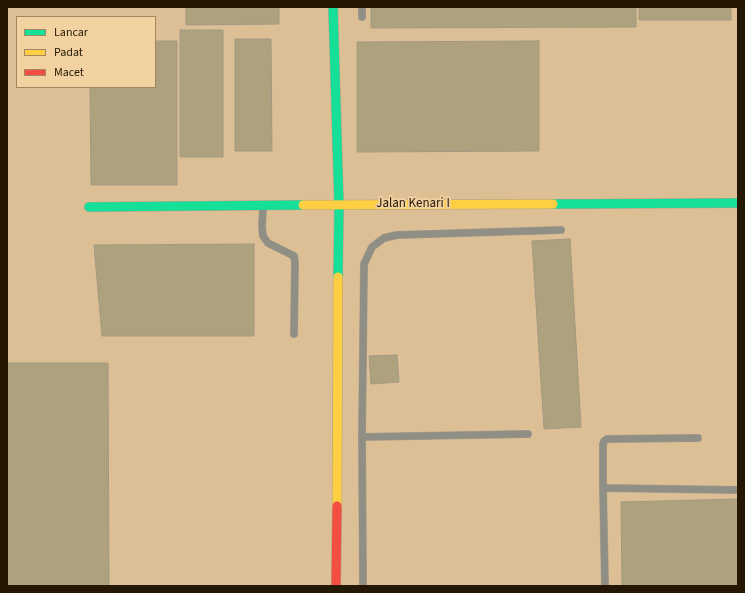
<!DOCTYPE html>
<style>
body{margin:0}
#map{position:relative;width:745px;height:593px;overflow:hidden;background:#d3c2a7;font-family:"Source Sans 3",sans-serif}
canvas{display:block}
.frame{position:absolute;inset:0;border:8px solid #241805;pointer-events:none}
.legend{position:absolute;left:16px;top:16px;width:140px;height:72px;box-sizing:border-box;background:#f3d2a1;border:1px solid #a08863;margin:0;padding:5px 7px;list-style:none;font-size:12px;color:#241805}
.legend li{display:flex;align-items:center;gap:8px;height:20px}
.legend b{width:20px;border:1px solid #a08863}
</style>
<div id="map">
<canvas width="745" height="593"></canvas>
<div class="frame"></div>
<ul class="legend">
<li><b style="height:5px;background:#16e098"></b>Lancar</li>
<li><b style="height:5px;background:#ffcf43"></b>Padat</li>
<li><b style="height:5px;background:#f24e42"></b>Macet</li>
</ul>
</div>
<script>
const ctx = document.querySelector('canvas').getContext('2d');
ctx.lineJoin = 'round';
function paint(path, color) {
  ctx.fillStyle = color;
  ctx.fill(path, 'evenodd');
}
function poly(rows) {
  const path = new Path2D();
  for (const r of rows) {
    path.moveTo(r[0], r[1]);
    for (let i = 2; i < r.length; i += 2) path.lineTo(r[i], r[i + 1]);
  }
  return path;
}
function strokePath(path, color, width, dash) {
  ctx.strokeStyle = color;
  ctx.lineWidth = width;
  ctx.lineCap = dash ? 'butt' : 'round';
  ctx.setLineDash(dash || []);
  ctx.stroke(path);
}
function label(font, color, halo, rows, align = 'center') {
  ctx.font = font + ' "Source Sans 3",sans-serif';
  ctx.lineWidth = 3.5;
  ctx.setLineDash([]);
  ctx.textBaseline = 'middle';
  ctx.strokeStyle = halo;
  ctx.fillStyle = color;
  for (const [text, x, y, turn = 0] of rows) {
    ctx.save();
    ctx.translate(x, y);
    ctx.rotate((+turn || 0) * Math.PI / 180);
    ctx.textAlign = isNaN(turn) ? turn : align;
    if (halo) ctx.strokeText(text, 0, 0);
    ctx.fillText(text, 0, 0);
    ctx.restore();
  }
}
const built = poly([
 [7,7,738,7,738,586,7,586],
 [17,17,155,17,155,87,17,87]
]);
const building = poly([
 [186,7,279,7,279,24,186,25,186,7],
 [371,7,636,7,636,27,371,28,371,7],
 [639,7,731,7,731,20,639,20,639,7],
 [180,30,223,30,223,157,180,157,180,30],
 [235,39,271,39,272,151,235,151,235,39],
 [155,41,177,41,177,185,91,185,90,87,155,87,155,41],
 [539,41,539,151,357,152,357,42,539,41],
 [570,239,581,427,544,429,532,241,570,239],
 [254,244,254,336,102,336,94,245,254,244],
 [397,355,399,382,371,384,369,356,397,355],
 [7,363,108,363,109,586,7,586,7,363],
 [738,499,738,586,622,586,621,502,738,499]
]);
const lane = poly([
 [362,7,362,17],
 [263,208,262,227,263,236,268,243,294,256,295,262,294,334],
 [362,437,528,434],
 [603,488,603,444,604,441,607,439,698,438],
 [363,586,362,437,364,264,372,247,384,238,397,235,561,230],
 [605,586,603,488,738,490]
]);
const fast = poly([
 [333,7,339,205,338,277],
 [553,204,738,203],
 [89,207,303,205]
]);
const slow = poly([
 [303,205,553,204],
 [337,506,338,277]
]);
const jam = poly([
 [336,586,337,506]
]);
const streetNames = [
 ["Jalan Kenari I",413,204]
];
paint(built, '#dcbf95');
paint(building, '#aea27e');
strokePath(building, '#a39982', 1);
strokePath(lane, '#ad9f8a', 8);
strokePath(fast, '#ad9f8a', 10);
strokePath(slow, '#ad9f8a', 10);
strokePath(jam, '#ad9f8a', 10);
strokePath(lane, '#908f85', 7);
strokePath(fast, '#16e098', 9);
strokePath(slow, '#ffcf43', 9);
strokePath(jam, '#f24e42', 9);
label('13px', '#241805', '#f3d2a1', streetNames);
</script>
